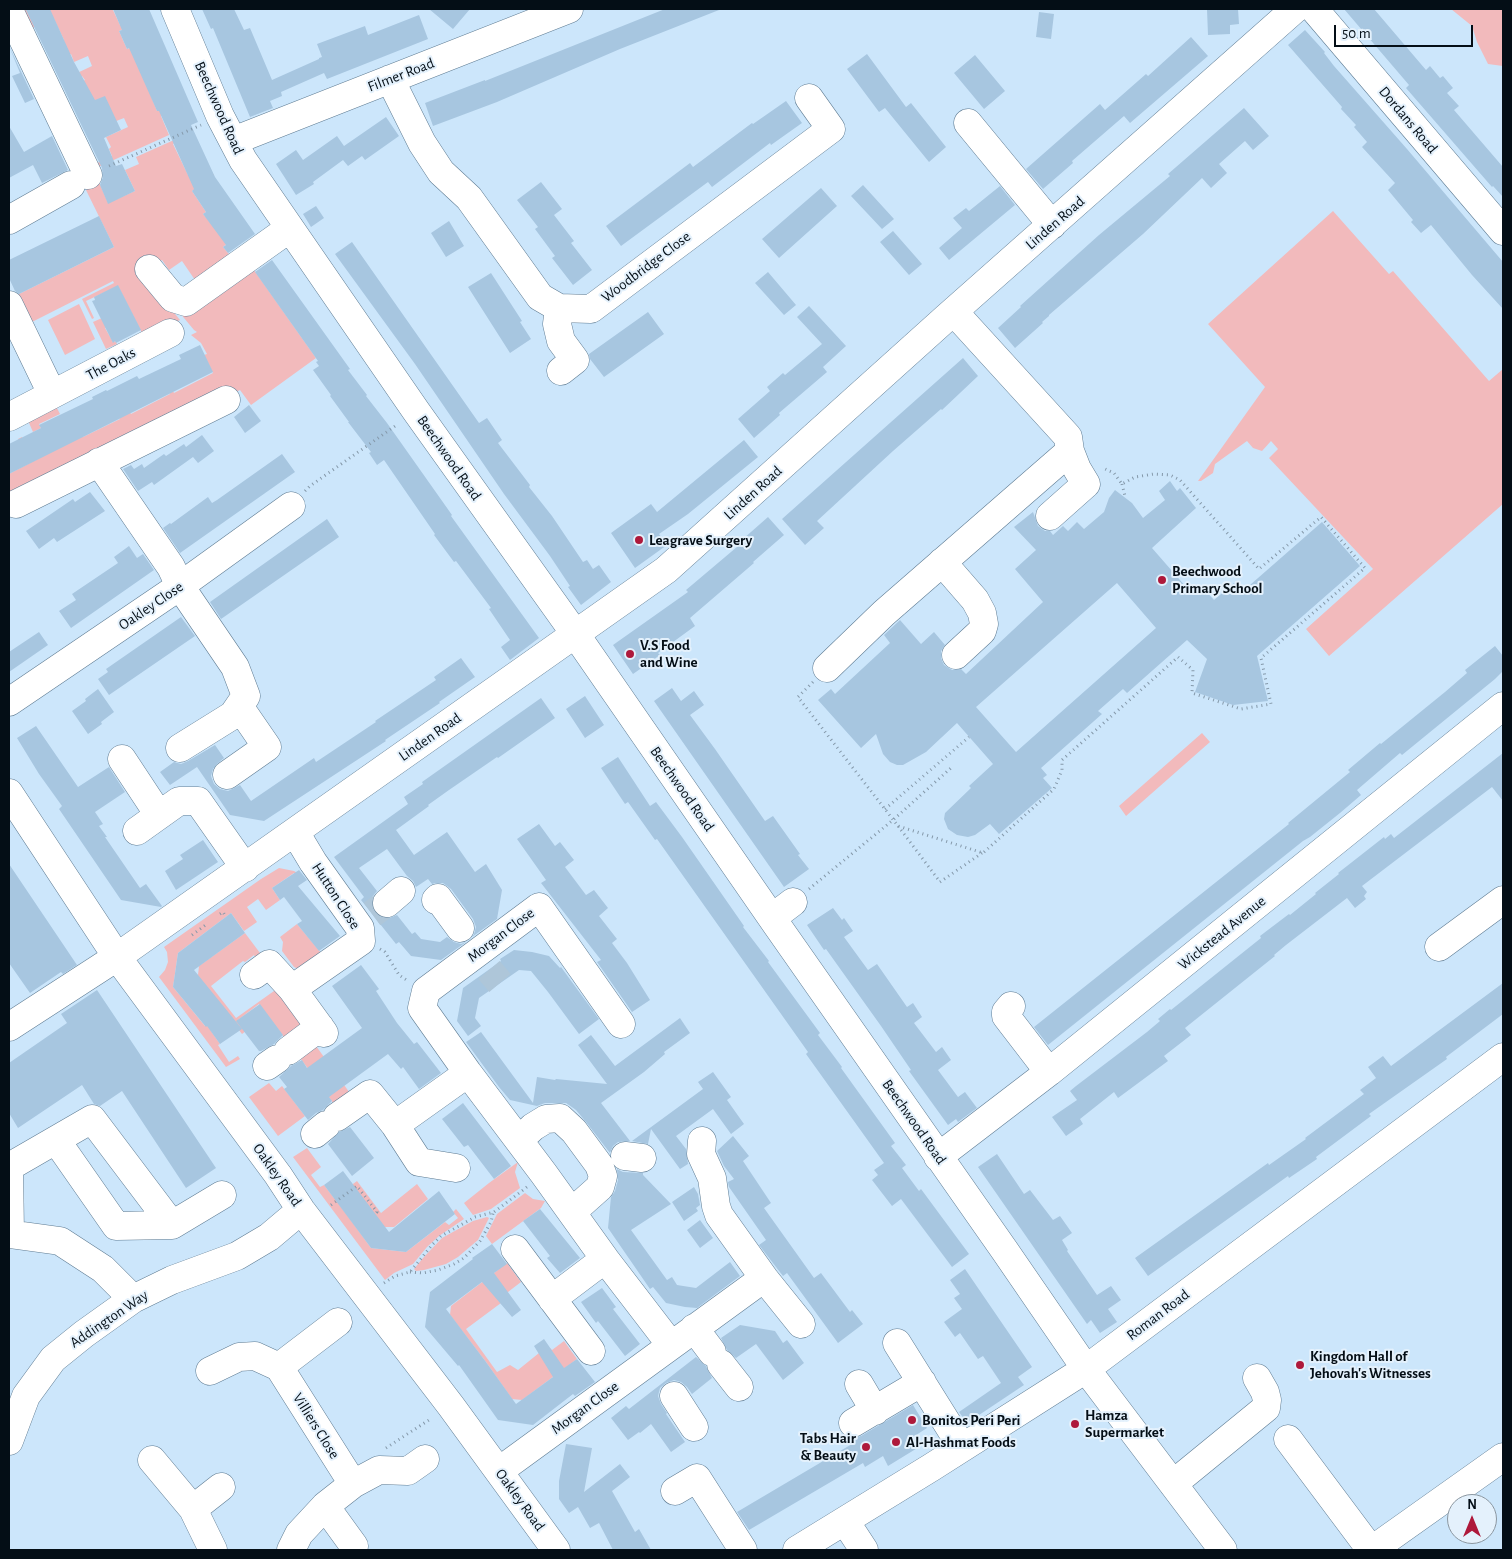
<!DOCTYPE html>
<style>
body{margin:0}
#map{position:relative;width:1512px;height:1559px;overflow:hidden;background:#cce6fb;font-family:"Alegreya Sans",sans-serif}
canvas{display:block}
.frame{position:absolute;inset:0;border:10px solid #040e16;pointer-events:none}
.north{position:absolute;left:1447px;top:1494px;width:50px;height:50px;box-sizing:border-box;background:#e4f1fc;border:1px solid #8a96a0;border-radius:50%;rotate:0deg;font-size:14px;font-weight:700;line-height:20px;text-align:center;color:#040e16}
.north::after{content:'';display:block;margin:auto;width:18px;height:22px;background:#ae193b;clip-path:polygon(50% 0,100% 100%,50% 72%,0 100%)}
.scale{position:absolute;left:1334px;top:25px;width:139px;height:22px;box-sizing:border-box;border:2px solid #040e16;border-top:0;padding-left:6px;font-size:15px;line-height:18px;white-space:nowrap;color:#040e16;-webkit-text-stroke:4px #e4f1fc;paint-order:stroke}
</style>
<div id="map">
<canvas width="1512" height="1559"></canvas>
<div class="frame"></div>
<div class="north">N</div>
<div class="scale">50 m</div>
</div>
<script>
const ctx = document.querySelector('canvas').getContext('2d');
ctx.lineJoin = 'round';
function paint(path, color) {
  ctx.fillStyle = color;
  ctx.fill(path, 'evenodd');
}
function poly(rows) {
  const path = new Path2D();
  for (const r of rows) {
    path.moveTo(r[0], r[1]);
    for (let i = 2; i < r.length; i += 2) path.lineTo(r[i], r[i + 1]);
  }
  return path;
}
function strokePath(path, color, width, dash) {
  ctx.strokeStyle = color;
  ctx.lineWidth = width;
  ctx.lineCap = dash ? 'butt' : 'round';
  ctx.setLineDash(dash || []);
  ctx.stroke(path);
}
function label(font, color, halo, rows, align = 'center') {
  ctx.font = font + ' "Alegreya Sans",sans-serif';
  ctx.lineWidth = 4;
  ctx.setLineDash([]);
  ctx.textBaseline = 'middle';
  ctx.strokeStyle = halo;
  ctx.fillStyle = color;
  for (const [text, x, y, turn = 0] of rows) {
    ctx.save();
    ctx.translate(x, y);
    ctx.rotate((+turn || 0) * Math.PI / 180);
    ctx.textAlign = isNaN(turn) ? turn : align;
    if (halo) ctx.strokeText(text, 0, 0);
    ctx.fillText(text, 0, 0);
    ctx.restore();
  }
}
const green = poly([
 [16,9,115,9,113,10,120,25,131,26,119,31,127,49,139,44,151,96,157,111,166,108,168,113,161,116,169,135,96,168,95,164,112,156,109,149,111,147,106,137,128,127,124,118,106,125,79,83,85,80,82,76,77,78,75,74,92,66,88,56,74,62,71,54,53,61,64,40,54,19,25,31],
 [1451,9,1503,9,1503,66,1488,64,1477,42,1472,26],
 [192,132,194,135,173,144,188,175,207,166,214,175,192,191,206,212,203,214,228,243,223,247,229,254,225,257,231,265,195,280,182,261,169,270,162,260,153,267,145,257,137,261,167,298,164,300,180,320,144,337,118,286,86,301,94,318,92,319,82,299,114,283,113,281,32,322,28,312,25,313,17,295,114,247,86,190,99,182,108,203,135,191,125,170,139,164,136,157],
 [1333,211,1389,274,1393,271,1489,381,1503,369,1503,504,1329,656,1306,629,1373,569,1269,458,1278,449,1271,441,1262,451,1253,448,1247,441,1215,464,1213,473,1201,481,1198,481,1265,387,1208,324],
 [249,263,316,358,251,405,240,390,9,503,9,474,30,463,18,439,22,437,34,461,81,434,83,437,120,419,118,414,128,409,131,414,170,394,162,369,174,393,213,373,204,355,207,354,201,343,191,335,197,332,194,330,179,312],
 [79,304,95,339,65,355,48,320],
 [102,318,107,327,105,328,113,342,115,341,117,344,106,349,93,322],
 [54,402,60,414,39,424,41,428,33,432,26,416],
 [1202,733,1210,742,1126,816,1119,806],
 [279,868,294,871,302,876,298,878,294,873,272,888,280,900,266,910,258,899,247,907,257,922,244,931,231,913,178,953,173,987,205,1026,198,975,199,966,245,933,260,953,255,957,254,955,245,962,243,961,211,986,236,1018,274,991,282,992,305,1024,289,1044,259,1004,238,1020,246,1031,242,1034,232,1021,211,1031,220,1044,218,1045,229,1062,238,1056,240,1059,226,1067,159,977,165,970,168,962,167,952,164,947,261,879],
 [297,924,322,954,303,971,294,967,282,951,283,942,280,937],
 [311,1039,352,1096,339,1111,295,1051],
 [269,1083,276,1091,282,1086,305,1116,278,1136,249,1097],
 [307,1148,321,1167,311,1175,320,1187,324,1185,334,1198,357,1181,381,1213,417,1184,428,1199,394,1227,385,1227,339,1204,371,1248,406,1252,445,1222,449,1225,458,1218,453,1212,456,1209,464,1219,439,1236,427,1247,413,1264,394,1273,385,1280,293,1157],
 [518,1162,515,1172,520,1188,491,1209,473,1215,464,1203,489,1183],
 [525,1193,533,1199,545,1201,541,1208,492,1244,486,1236,497,1214],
 [487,1217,489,1218,478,1240,458,1257,446,1264,424,1270,416,1271,414,1269,423,1258,442,1238,473,1221],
 [507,1263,521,1282,508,1292,501,1303,466,1329,497,1372,510,1365,518,1370,539,1353,550,1348,552,1350,564,1341,577,1359,522,1400,512,1399,486,1362,450,1315,451,1306]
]);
const building = poly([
 [29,9,50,9,74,62,95,100,105,96,121,130,104,138,116,166,122,164,135,191,108,204,100,185,103,177,102,168,26,10],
 [113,9,149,9,198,122,191,125,215,177,255,234,228,253,223,247,226,245,203,214,206,212,192,191,194,189,159,111,157,111,129,48,127,49,119,31,122,30],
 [202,9,234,9,244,30,250,28,272,80,319,59,319,58,322,57,317,44,365,26,368,35,419,15,428,39,327,79,324,73,281,92,282,96,270,101,273,108,250,117,213,28,211,29],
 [429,9,470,9,453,29],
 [665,9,718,9,719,10,620,49,497,102,433,126,425,103,485,80,485,81],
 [1207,9,1238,9,1239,24,1230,25,1230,34,1208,35],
 [1344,9,1374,9,1426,70,1430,66,1440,78,1443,76,1453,88,1447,93,1459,106,1454,110,1503,167,1503,197,1493,186,1492,187,1406,88,1409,85],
 [1039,12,1054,14,1051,39,1036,37],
 [1305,30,1325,52,1324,53,1334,66,1407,149,1503,262,1503,309,1472,275,1431,225,1421,233,1411,222,1413,220,1388,190,1395,183,1362,147,1367,142,1354,127,1356,125,1341,109,1342,107,1288,45],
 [1191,37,1208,56,1130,123,1124,116,1072,161,1073,163,1043,189,1026,169,1100,104,1105,110,1146,74,1148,76],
 [9,46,34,99,25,103,12,76,20,73],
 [867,54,906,107,911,103,946,147,929,162,885,108,879,112,847,69],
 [975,55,1005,91,984,109,954,73],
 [786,101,802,123,771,145,770,143,712,187,708,182,621,246,606,226,690,163,693,167,752,123,753,124],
 [1244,108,1269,136,1253,150,1245,141,1219,164,1227,173,1211,188,1202,178,1143,234,1049,315,1049,316,1042,322,1043,323,1015,348,998,328,1021,307,1020,306,1099,235,1170,176,1168,174],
 [386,117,399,136,365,160,362,156,348,166,343,160,313,182,314,184,296,195,276,164,296,150,303,160,337,136,344,146],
 [9,126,24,152,52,136,68,170,42,183,33,165,9,178],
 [541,182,562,209,554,215,574,241,571,243,592,270,573,285,552,258,555,256,535,229,538,227,517,200],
 [863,185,894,219,882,229,851,196],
 [1000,186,1015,205,949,260,939,248,962,228,953,218,966,208,969,211],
 [821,188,837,206,779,258,762,239],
 [316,206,324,218,311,227,303,214],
 [99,216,114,247,19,294,15,291,9,278,9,260],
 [449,221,464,246,446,257,431,233],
 [893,231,922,264,909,275,880,242],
 [352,242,479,423,487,418,502,440,498,443,530,485,529,487,552,516,583,562,587,560,593,569,599,565,611,582,581,605,568,587,570,586,550,556,504,494,415,364,335,254],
 [272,260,350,369,348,370,367,395,366,396,387,423,452,515,451,516,539,638,510,660,501,647,510,640,489,609,491,608,456,561,454,562,434,535,435,534,384,460,377,465,369,453,371,452,348,422,349,422,330,396,331,395,313,370,319,366,316,362,318,361,255,272],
 [768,272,796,305,784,315,755,283],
 [491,273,522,321,520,322,531,339,510,353,468,287],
 [118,285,141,330,116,343,115,341,113,343,92,301,95,300,94,297],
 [809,306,846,346,823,367,827,372,779,413,780,415,754,438,738,419,770,391,767,387,783,373,785,375,822,344,797,317],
 [648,312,664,334,604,377,590,359,589,354],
 [200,345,213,372,9,474,9,444,41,428,39,425,93,399,92,397,106,390,107,391,137,376,139,379,181,359,179,355],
 [963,358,978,376,942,410,941,409,893,451,817,521,824,528,805,545,782,519],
 [249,405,261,421,245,433,234,417],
 [202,435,214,451,198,463,193,457,154,485,152,482,138,491,123,469,131,465,134,469,142,464,144,468,164,454,166,456,184,444,186,447],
 [744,440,758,457,688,514,659,534,667,545,635,568,611,533,651,504,657,512],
 [282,454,295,472,180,553,163,528,170,523,171,524,208,497,212,503,217,500],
 [1170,481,1177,491,1180,488,1196,508,1152,548,1193,595,1203,588,1214,600,1234,583,1242,592,1322,522,1360,566,1257,656,1268,701,1233,705,1195,692,1207,659,1187,640,1127,693,1123,689,1098,711,1102,714,1041,768,1047,775,1043,778,1052,788,999,834,990,824,975,835,968,837,957,835,948,829,944,819,945,813,971,788,969,786,993,764,957,723,926,752,903,765,897,765,890,762,883,754,876,734,861,748,818,700,831,689,835,694,890,643,884,635,900,620,921,644,934,632,945,645,941,651,941,658,944,665,952,670,961,669,966,674,1043,602,1015,569,1036,550,1014,527,1033,512,1038,526,1045,531,1050,531,1053,535,1063,526,1068,531,1077,522,1084,529,1104,512,1109,498,1115,490,1132,503,1143,518,1165,500,1159,491],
 [1117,583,1156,628,1016,752,976,707],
 [90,492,105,511,57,542,54,538,39,549,26,531,73,499,75,502],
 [768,517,784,535,753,562,754,563,690,618,695,626,658,653,660,655,633,674,613,645,688,592,686,590,744,541,743,539],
 [327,519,339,537,221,619,210,602],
 [129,546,137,558,143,554,154,570,71,628,59,611,76,600,72,594,118,563,114,557],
 [181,617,195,636,109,695,98,679,108,672,106,669],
 [39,632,48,645,9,672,9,652],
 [1495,646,1503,656,1503,671,1495,679,1402,755,1400,753,1357,790,1361,795,1340,813,1310,837,1303,841,1048,1045,1034,1027,1289,824,1288,823,1350,772,1348,770,1380,743,1381,744,1445,692,1467,673,1465,670],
 [461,658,475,677,439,702,440,703,385,740,386,741,264,821,230,815,197,767,170,785,160,772,174,762,181,764,188,761,215,745,224,758,218,763,213,769,211,776,214,784,220,789,228,791,240,785,251,801,314,758,316,762,376,722,375,721,436,680,434,677],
 [672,688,681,701,694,691,704,705,690,715,715,749,765,821,773,816,800,854,798,855,809,869,784,887,654,701],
 [98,689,114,712,101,722,102,724,88,734,72,711,86,701,85,699],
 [585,696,604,725,585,738,566,709],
 [541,698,555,718,498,758,497,757,449,790,428,805,429,806,396,830,414,855,447,832,475,872,486,864,502,890,497,919,472,937,474,934,476,927,473,919,451,889,443,883,435,883,432,884,428,879,416,887,413,881,407,876,387,849,359,868,377,891,372,897,372,905,376,914,382,918,389,918,397,915,412,934,415,932,421,939,440,942,447,937,454,942,461,944,466,942,441,960,411,956,399,942,396,944,361,900,364,897,334,857,408,804,404,797,423,784,422,782],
 [36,726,78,787,109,767,125,792,95,812,103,824,99,826,107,837,105,837,140,888,146,884,162,906,161,907,121,900,59,809,62,806,39,774,17,738],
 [1503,753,1503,801,1492,787,1362,886,1367,892,1364,896,1366,899,1355,908,1347,898,1286,945,1274,955,1275,956,1185,1028,1191,1035,1164,1056,1168,1061,1118,1098,1114,1092,1080,1119,1083,1124,1066,1136,1052,1117,1077,1100,1070,1091,1076,1086,1147,1032,1160,1021,1158,1019,1170,1009,1171,1010,1261,938,1260,936,1289,914,1290,915,1316,894,1315,893,1339,874,1338,873,1347,866,1384,837,1385,839,1391,834,1394,838],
 [618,757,650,806,656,802,682,837,744,926,743,927,769,961,768,962,820,1033,818,1035,842,1067,841,1068,895,1143,891,1146,906,1165,902,1168,919,1191,921,1189,969,1254,952,1267,901,1199,892,1206,872,1180,878,1175,874,1170,884,1163,806,1054,808,1052,657,839,655,840,628,802,625,804,601,768],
 [539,824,555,846,560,842,574,860,565,867,586,895,594,890,608,908,599,916,617,939,612,943,627,963,650,1000,632,1012,597,962,601,960,541,883,546,880,517,839],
 [203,840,218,862,176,890,165,871,183,859,180,855],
 [9,864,77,965,63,974,61,972,30,993,9,963],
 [299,870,307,880,298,886,340,936,319,951,297,924,302,921,284,897,280,900,272,888],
 [833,908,842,920,844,918,853,931,844,937,868,970,877,964,907,1007,913,1003,922,1017,914,1023,936,1052,942,1047,951,1060,938,1070,958,1097,965,1092,977,1108,958,1122,956,1119,948,1125,909,1071,911,1070,881,1026,826,949,824,950,807,925],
 [231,913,245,933,194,970,242,1029,220,1044,207,1026,206,1027,173,987,178,953],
 [514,950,532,952,549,956,560,968,561,967,599,1019,579,1034,548,992,531,971,519,970,479,998,475,1018,481,1026,468,1036,457,1021,463,988,501,961,500,959],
 [361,965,379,989,376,991,397,1023,414,1044,417,1042,441,1073,419,1089,403,1067,401,1069,388,1054,329,1097,332,1101,323,1110,316,1113,308,1120,284,1089,287,1087,279,1077,291,1066,302,1060,307,1068,362,1028,332,986],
 [1503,983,1503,1014,1446,1057,1447,1059,1369,1114,1371,1116,1316,1157,1317,1159,1289,1178,1288,1176,1148,1276,1135,1258,1268,1163,1269,1165,1306,1139,1305,1138,1364,1094,1360,1090,1376,1078,1368,1067,1383,1056,1391,1066],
 [97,990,216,1168,186,1188,122,1091,100,1106,94,1104,82,1085,18,1128,9,1113,9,1063,67,1023,61,1014],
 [260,1004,283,1035,274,1044,261,1051,259,1051,236,1021],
 [680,1018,690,1033,664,1052,665,1054,644,1072,601,1103,630,1141,618,1142,613,1146,610,1153,586,1122,576,1110,566,1103,545,1103,537,1106,510,1100,499,1087,466,1042,481,1032,533,1103,537,1077,555,1080,556,1079,607,1084,578,1045,591,1035,615,1066],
 [713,1072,731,1097,727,1100,744,1124,731,1134,713,1109,676,1136,686,1149,688,1164,680,1169,651,1129,648,1144,632,1141,703,1089,698,1082],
 [463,1103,511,1166,494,1179,468,1145,464,1147,442,1119],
 [350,1127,374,1158,352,1176,328,1144,339,1132],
 [733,1136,749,1156,743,1161,771,1203,764,1208,814,1278,821,1273,850,1312,852,1310,863,1324,838,1343,787,1273,783,1276,759,1245,766,1240,729,1187,728,1182,734,1179,724,1166,717,1151],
 [997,1154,1024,1194,1030,1190,1053,1220,1060,1216,1072,1233,1062,1240,1068,1250,1067,1251,1097,1295,1111,1286,1121,1300,1108,1309,1117,1322,1100,1333,1091,1320,1087,1324,978,1167],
 [617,1169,623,1172,643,1173,643,1175,671,1204,631,1230,667,1280,672,1277,677,1285,696,1288,730,1262,740,1276,697,1308,685,1307,666,1303,653,1287,650,1289,608,1228,611,1197,615,1191,618,1180],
 [343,1171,389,1232,439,1191,455,1214,406,1252,371,1248,324,1185],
 [694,1187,698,1194,700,1205,696,1208,698,1211,684,1221,672,1202],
 [540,1209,580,1258,560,1273,547,1258,550,1256,523,1221],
 [700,1220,713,1238,700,1248,687,1230],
 [492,1244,507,1264,494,1273,521,1310,512,1317,482,1282,446,1309,486,1362,516,1404,553,1377,534,1346,544,1339,564,1368,577,1359,595,1382,575,1396,573,1394,533,1425,498,1420,459,1365,458,1366,425,1327,430,1292,473,1259,472,1258],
 [965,1269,1032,1367,1018,1377,1024,1385,967,1423,959,1412,1001,1383,983,1356,978,1359,960,1333,955,1337,944,1322,962,1309,954,1298,960,1294,950,1280],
 [602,1288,616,1307,613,1309,640,1344,625,1356,598,1321,596,1323,581,1302],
 [740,1325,775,1331,783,1343,787,1340,804,1363,783,1380,756,1344,736,1358,727,1350,721,1338],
 [696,1357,706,1366,712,1378,692,1394,687,1387,681,1382,674,1380,666,1383,660,1388,658,1396,661,1404,667,1413,666,1414,685,1442,671,1452,651,1424,640,1433,639,1432,628,1440,611,1418,626,1406,629,1409],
 [913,1405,927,1428,913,1437,919,1447,888,1466,883,1456,865,1467,863,1463,749,1530,737,1512,852,1444,849,1439,861,1436],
 [566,1444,592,1448,584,1492,620,1464,630,1477,612,1491,635,1532,639,1529,651,1550,613,1550,599,1523,590,1528,578,1507,569,1513,559,1499,559,1481]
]);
const minorTunnel = poly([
 [372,914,387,903],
 [489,970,500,983]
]);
const path = poly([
 [109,166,201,125],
 [1122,484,1125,496],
 [305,491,310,486,398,424],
 [813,682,798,697,898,826,983,853,1054,789,1062,770,1062,760,1178,657,1193,670,1192,693,1241,709,1271,704,1261,658,1365,568,1321,517,1259,569,1180,480,1170,475,1154,474,1135,477,1122,484,1114,473,1103,468],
 [885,809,969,737],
 [898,826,940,882,982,853],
 [809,889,893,820,952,767],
 [220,914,223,912,226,917],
 [192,935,207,924],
 [380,949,385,952,399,975,408,981],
 [331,1205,357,1186,377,1212,375,1214],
 [410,1272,423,1273,438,1270,454,1264,464,1258,480,1241,491,1222,493,1213],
 [384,1283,395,1276,410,1272,432,1245,441,1236,475,1217,494,1212,527,1187],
 [386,1448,432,1418]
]);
const minor = poly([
 [175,9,220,116,243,160,416,411,576,635,776,924,1005,1251,1086,1369,1223,1550],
 [1314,9,1503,231],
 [9,10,88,175],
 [390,79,422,143,441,172,469,198,540,297,559,308,591,309,831,129,809,98],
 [968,123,1052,225],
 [233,141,569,9],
 [9,220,71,185],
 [149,269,173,298,186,302,290,228],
 [9,305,52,394],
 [559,308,557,324,561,341,575,360,561,371],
 [954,312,1068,437,1070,451,1077,469,1086,484,1050,516],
 [9,417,170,333],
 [99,462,171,567,180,586,235,667,246,696,233,715,180,748],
 [16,504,226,400],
 [942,562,975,600,982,613,984,624,982,631,956,655],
 [827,668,884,613,1070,451],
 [9,702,180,586,291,506],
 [122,759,159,815],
 [227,775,267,747,245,715],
 [9,793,117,957,278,1175,301,1210,451,1406,556,1550],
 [137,831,179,801,198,801,245,868],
 [436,900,438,898,460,928],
 [387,903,401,891],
 [772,918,793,902],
 [1439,947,1503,900],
 [254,975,269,964,292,989,361,941,360,928,313,862,295,832],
 [292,989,324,1033],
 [1011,1006,1006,1012,1006,1016,1049,1072],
 [621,1024,539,907,426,991,422,1008,468,1073,544,1174,605,1259,671,1345],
 [9,1027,117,957,666,570,946,318,1295,9],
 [288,1051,320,1027],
 [267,1066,277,1059],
 [337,1117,370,1094,395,1125,468,1073],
 [395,1125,419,1162,456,1168],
 [315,1134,326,1125],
 [56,1140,116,1226,172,1225,222,1195],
 [519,1140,533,1127,546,1119,560,1118,574,1131,599,1165,603,1176,600,1187,572,1212],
 [625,1156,642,1158],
 [938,1157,1049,1072,1503,706],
 [9,1166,10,1234],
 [9,1167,92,1119,172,1225],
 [9,1234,60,1241,103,1269,133,1299],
 [515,1249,591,1351],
 [764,1278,801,1324],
 [552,1299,605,1259],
 [694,1328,712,1352],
 [897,1343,962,1447],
 [721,1364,739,1387],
 [279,1367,353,1484,325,1506,299,1534,291,1550],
 [210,1371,239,1357,255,1356,279,1367,338,1322],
 [859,1384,875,1411],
 [674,1396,694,1427],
 [853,1423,922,1382],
 [1288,1439,1371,1550],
 [9,1441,26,1396,53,1359,84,1334,133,1299,172,1280,237,1256,269,1237,301,1210],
 [152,1460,193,1509],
 [499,1471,764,1278,719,1215,716,1206,712,1178,701,1154,702,1141],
 [353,1484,379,1470,408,1471,425,1459],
 [1173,1484,1266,1408,1267,1400,1265,1392,1257,1378],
 [675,1491,697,1478,743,1550],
 [325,1506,354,1546],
 [845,1521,864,1550],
 [213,1550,193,1509,221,1487],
 [797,1550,932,1467,1086,1369,1503,1057],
 [1372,1550,1503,1457]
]);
const markers = [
 [639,540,5,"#ae193b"],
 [1162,580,5,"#ae193b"],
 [630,654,5,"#ae193b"],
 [1300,1365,5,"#ae193b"],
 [912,1420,5,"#ae193b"],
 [1075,1424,5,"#ae193b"],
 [896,1442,5,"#ae193b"],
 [866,1447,5,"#ae193b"]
];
const streetNames = [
 ["Filmer Road",401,75,-21],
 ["Beechwood Road",219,108,66],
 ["Dordans Road",1408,120,50],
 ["Linden Road",1055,223,-41],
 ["Woodbridge Close",646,267,-37],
 ["The Oaks",111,364,-28],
 ["Beechwood Road",449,458,55],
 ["Linden Road",753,493,-42],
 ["Oakley Close",151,606,-34],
 ["Linden Road",430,737,-35],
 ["Beechwood Road",682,789,55],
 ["Hutton Close",336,896,57],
 ["Wickstead Avenue",1222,933,-39],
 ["Morgan Close",501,935,-37],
 ["Beechwood Road",914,1122,55],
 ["Oakley Road",277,1175,55],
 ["Roman Road",1158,1315,-37],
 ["Addington Way",109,1319,-34],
 ["Morgan Close",585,1408,-36],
 ["Villiers Close",316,1426,58],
 ["Oakley Road",520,1500,54]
];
const poiNames = [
 ["Leagrave Surgery",649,540],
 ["Beechwood",1172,571],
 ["Primary School",1172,588],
 ["V.S Food",640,645],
 ["and Wine",640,662],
 ["Kingdom Hall of",1310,1356],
 ["Jehovah's Witnesses",1310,1373],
 ["Hamza",1085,1415],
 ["Supermarket",1085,1432],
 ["Bonitos Peri Peri",922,1420],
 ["Tabs Hair",856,1438,"right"],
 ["& Beauty",856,1455,"right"],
 ["Al-Hashmat Foods",906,1442]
];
paint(green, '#f2babc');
paint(building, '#a7c6e0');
strokePath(minorTunnel, '#aec6d9', 28, [28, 14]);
strokePath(minor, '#5e7b92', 29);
strokePath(path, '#8498a9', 3, [1, 4]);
strokePath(minor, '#fff', 28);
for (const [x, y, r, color] of markers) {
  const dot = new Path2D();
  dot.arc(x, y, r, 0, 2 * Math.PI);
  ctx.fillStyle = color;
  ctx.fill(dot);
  strokePath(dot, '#e4f1fc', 2);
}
label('15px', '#040e16', '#e4f1fc', streetNames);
label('bold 15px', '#040e16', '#e4f1fc', poiNames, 'left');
</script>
